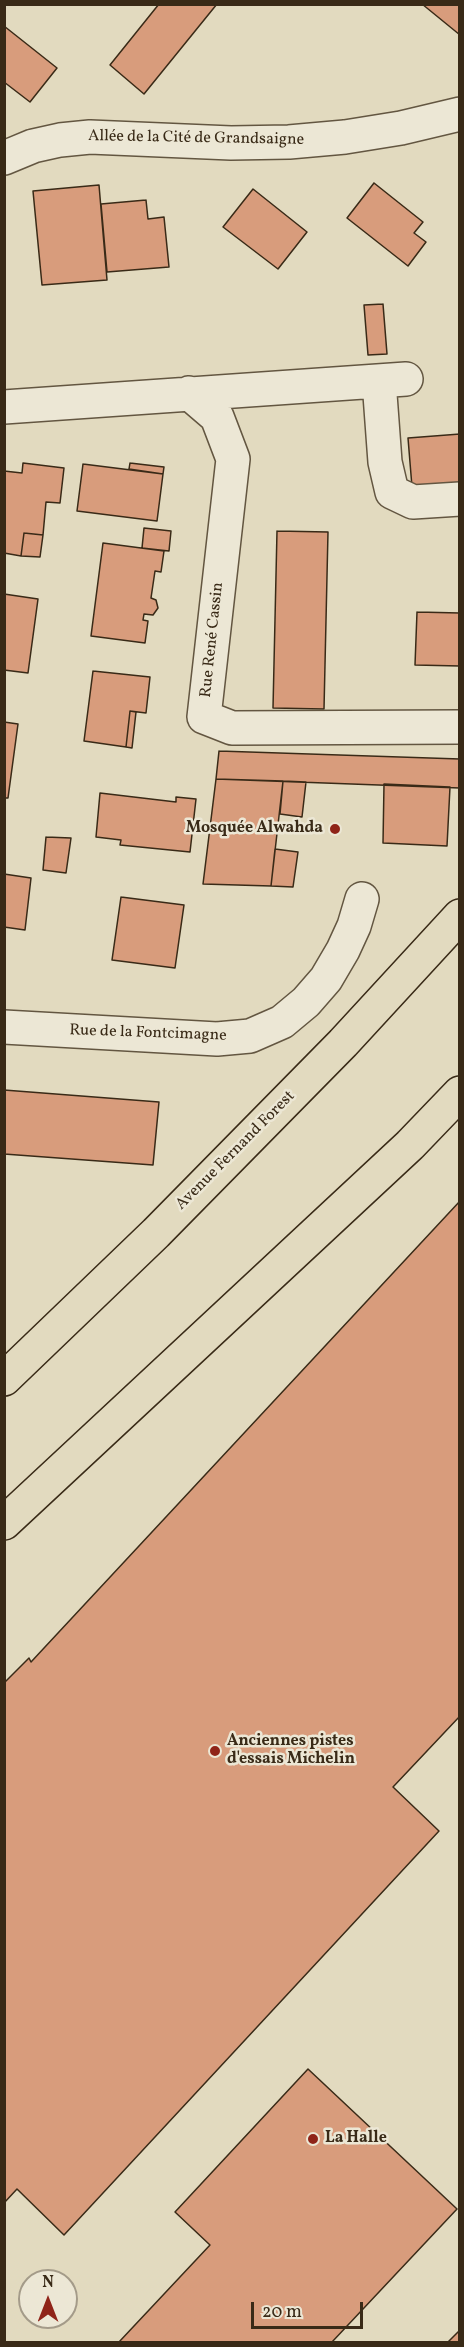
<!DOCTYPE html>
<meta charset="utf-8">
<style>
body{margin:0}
#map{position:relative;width:464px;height:2347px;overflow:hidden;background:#e2dabf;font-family:Vollkorn,serif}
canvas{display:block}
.frame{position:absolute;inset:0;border:6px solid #392a17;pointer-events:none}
.north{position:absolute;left:18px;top:2269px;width:60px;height:60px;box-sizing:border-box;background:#ece7d5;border:2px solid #a49b89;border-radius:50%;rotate:0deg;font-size:16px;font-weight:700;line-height:24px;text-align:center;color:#392a17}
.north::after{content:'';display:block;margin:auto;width:21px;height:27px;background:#8f2418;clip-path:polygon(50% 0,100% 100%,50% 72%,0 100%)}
.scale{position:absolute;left:251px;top:2302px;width:112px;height:27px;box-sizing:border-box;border:3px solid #392a17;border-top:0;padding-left:8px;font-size:18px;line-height:21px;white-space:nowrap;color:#392a17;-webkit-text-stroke:4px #ece7d5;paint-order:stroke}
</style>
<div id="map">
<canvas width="464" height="2347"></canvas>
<div class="frame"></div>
<div class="north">N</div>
<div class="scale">20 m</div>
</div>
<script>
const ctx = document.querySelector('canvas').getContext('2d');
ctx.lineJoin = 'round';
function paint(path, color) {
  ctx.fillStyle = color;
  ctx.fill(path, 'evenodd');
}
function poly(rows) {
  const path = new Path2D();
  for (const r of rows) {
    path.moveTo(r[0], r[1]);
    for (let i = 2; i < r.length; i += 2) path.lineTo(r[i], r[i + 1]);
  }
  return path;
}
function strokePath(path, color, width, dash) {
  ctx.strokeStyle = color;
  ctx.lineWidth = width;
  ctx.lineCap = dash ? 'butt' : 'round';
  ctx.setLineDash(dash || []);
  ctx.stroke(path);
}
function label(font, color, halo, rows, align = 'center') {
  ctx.font = font + ' Vollkorn,serif';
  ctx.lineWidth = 5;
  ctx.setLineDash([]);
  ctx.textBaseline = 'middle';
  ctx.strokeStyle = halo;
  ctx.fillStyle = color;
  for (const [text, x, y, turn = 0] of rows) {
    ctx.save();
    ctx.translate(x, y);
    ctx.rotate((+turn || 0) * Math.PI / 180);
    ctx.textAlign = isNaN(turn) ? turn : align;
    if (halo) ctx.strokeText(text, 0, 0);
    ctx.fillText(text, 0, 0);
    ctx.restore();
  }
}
const building = poly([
 [159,4,217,4,144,94,110,65,159,4],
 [422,4,460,4,460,35,422,4],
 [4,26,57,68,30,102,4,82,4,26],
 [374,183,423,222,414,233,426,242,408,266,347,218,374,183],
 [99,185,107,280,42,285,33,191,99,185],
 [253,189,307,232,278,269,223,227,253,189],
 [146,200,148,219,164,217,169,267,107,272,101,204,146,200],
 [383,304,387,354,368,355,364,305,383,304],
 [460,434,460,483,412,487,408,438,460,434],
 [23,463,64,468,60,503,46,502,43,535,24,533,21,556,4,553,4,471,22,473,23,463],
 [130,463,164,467,163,474,129,469,130,463],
 [83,464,163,474,157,521,77,511,83,464],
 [144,528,171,531,169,551,142,548,144,528],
 [277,531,328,532,324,709,273,708,277,531],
 [24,533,43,535,40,557,21,556,24,533],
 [103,543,164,551,161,572,155,571,151,598,156,600,158,608,153,615,144,614,143,620,148,621,145,643,91,636,103,543],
 [4,594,38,599,28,673,4,670,4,594],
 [417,612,460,613,460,666,415,665,417,612],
 [93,671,150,677,146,713,130,711,126,747,84,741,93,671],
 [130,711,136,712,132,748,126,747,130,711],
 [4,722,18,724,8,798,4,798,4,722],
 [219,751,460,759,460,788,216,779,219,751],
 [216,779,283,781,271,886,203,884,216,779],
 [283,781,306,782,302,817,280,814,283,781],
 [384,784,450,787,447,846,383,843,384,784],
 [100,793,176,802,176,797,196,799,190,852,120,845,121,840,96,837,100,793],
 [46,837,71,838,66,873,43,870,46,837],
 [275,849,298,852,293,887,271,886,275,849],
 [4,874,31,878,25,930,4,927,4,874],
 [121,897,184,905,175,968,112,960,121,897],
 [4,1090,159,1102,153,1165,4,1154,4,1090],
 [460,1201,460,1716,393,1787,439,1831,64,2235,17,2189,4,2203,4,1683,29,1658,31,1662,460,1201],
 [308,2069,457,2209,332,2342,119,2342,210,2245,175,2212,308,2069],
 [460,2330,460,2342,448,2342,460,2330]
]);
const minor = poly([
 [4,158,33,146,60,140,90,137,231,143,289,142,345,137,401,128,460,114],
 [379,381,385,462,392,492,413,502,460,499],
 [189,393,217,417,233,459,204,717,232,728,460,727],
 [4,407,406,379],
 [4,1027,217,1039,250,1036,282,1022,306,1002,326,979,343,950,354,926,362,899]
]);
const major = poly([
 [4,1379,156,1233,343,1043,460,916],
 [4,1523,410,1145,460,1093]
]);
const markers = [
 [335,829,6,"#8f2418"],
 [215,1751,6,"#8f2418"],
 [313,2139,6,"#8f2418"]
];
const streetNames = [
 ["Allée de la Cité de Grandsaigne",196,139,1],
 ["Rue René Cassin",213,640,-84],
 ["Rue de la Fontcimagne",148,1034,2],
 ["Avenue Fernand Forest",236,1151,-45]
];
const poiNames = [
 ["Mosquée Alwahda",323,829,"right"],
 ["Anciennes pistes",227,1742],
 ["d'essais Michelin",227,1760],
 ["La Halle",325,2139]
];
paint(building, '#d89c7c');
strokePath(building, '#392a17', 1.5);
strokePath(minor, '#635641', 36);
strokePath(major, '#392a17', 36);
strokePath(minor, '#ece7d5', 33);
strokePath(major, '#e2dabf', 33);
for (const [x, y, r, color] of markers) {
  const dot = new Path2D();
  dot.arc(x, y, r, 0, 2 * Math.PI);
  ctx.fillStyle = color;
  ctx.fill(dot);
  strokePath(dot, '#ece7d5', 2);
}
label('16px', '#392a17', '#ece7d5', streetNames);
label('bold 16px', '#392a17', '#ece7d5', poiNames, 'left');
</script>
